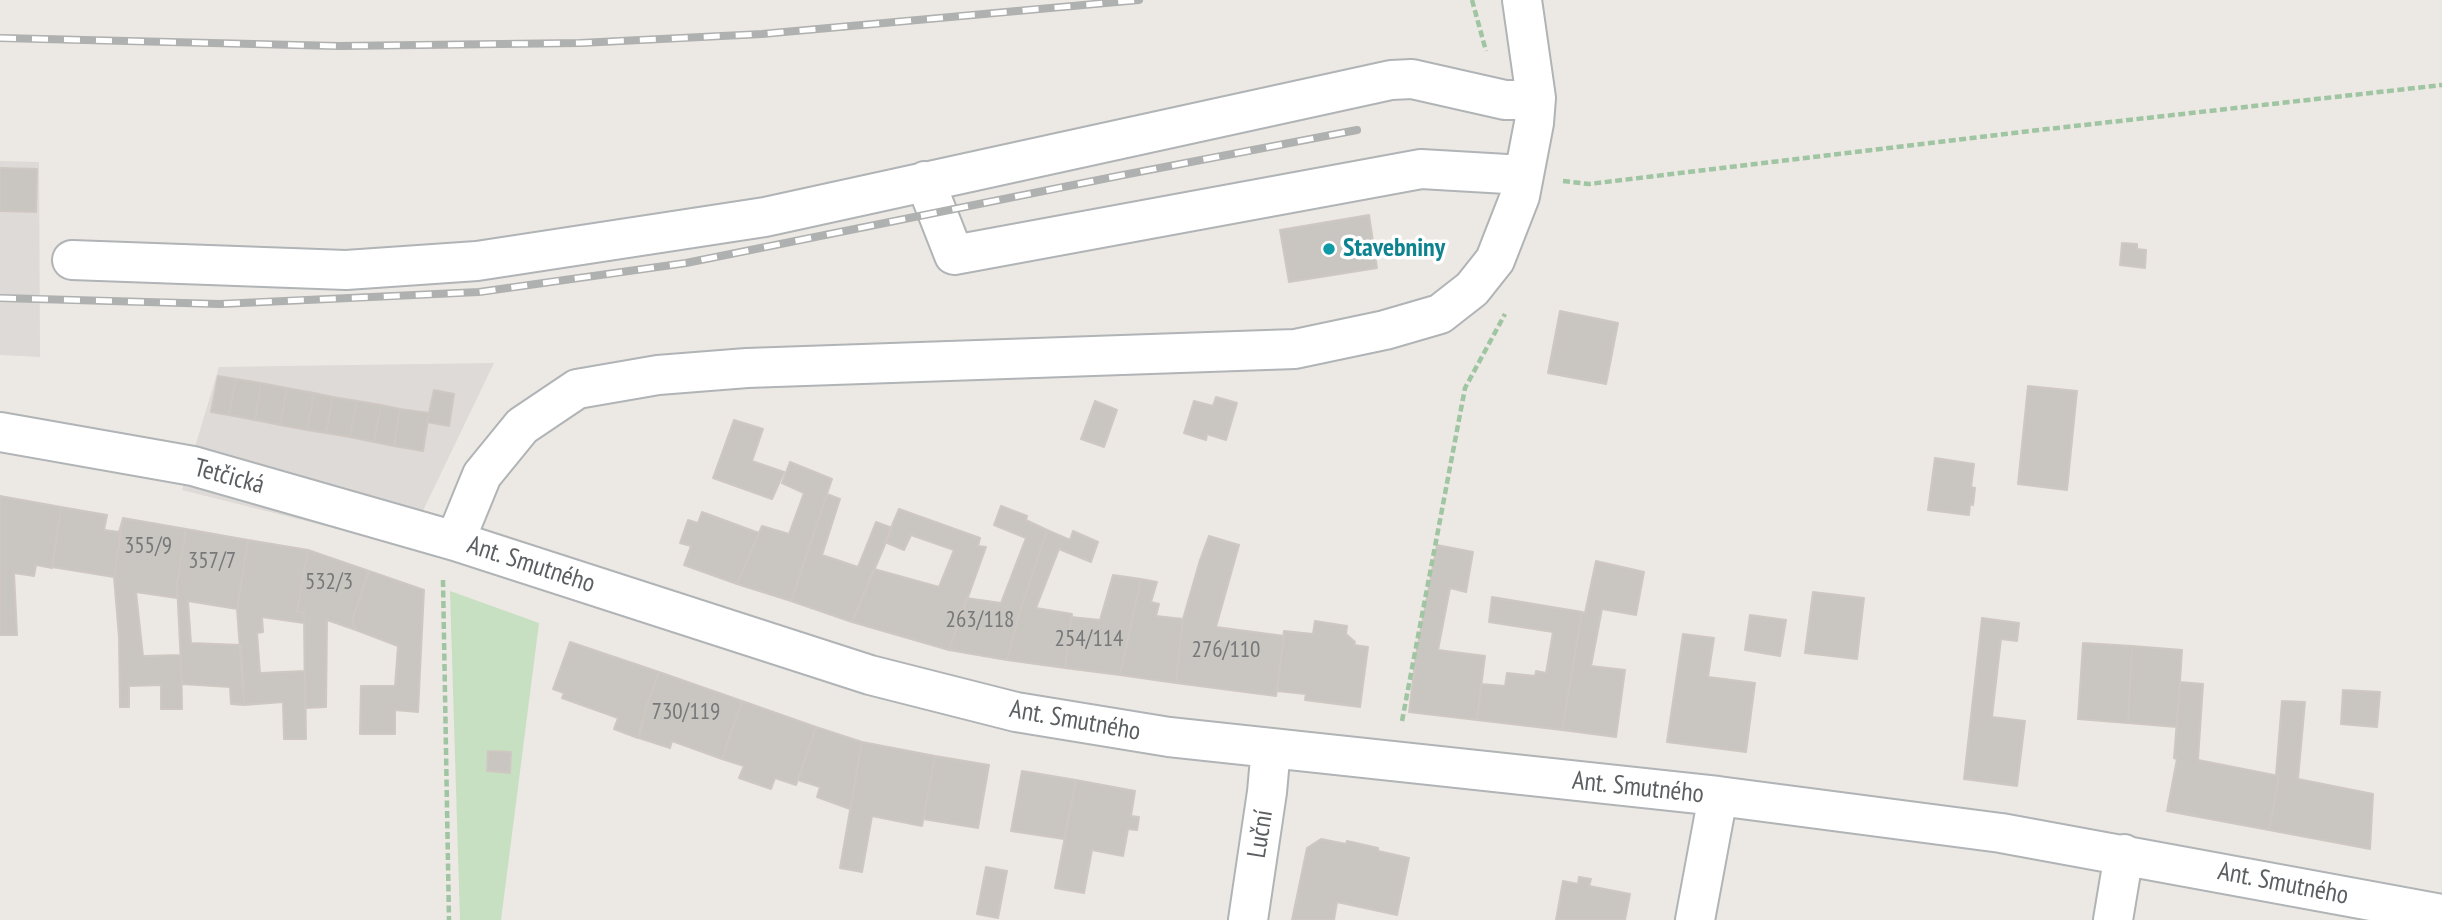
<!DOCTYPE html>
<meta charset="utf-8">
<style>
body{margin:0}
canvas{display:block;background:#ece8e3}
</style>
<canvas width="2442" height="920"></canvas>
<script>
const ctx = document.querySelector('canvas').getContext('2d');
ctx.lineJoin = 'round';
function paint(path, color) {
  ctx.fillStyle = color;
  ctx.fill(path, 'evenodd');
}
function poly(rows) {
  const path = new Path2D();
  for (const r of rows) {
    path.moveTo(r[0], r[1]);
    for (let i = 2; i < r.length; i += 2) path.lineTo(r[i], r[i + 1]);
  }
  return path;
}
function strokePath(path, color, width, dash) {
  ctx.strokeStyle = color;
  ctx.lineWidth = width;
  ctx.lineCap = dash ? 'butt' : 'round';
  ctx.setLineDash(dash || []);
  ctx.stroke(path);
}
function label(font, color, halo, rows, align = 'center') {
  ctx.font = font + ' "PT Sans Narrow",sans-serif';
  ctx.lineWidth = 7;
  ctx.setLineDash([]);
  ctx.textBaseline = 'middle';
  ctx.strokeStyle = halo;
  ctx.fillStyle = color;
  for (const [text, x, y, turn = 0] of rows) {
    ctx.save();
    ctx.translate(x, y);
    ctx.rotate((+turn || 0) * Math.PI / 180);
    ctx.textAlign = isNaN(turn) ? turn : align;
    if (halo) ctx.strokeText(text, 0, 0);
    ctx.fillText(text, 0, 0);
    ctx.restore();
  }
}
const industrial = poly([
 [0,161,39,162,40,357,0,355],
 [494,363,406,546,182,490,219,367]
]);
const green = poly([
 [450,591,539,623,501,920,460,920]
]);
const building = poly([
 [0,168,37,169,36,212,0,211,0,168],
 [1369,215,1377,268,1289,282,1280,230,1369,215],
 [2122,243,2137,244,2137,249,2146,250,2145,268,2120,265,2122,243],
 [1560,311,1618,323,1606,384,1548,373,1560,311],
 [218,376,236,379,229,415,211,412,218,376],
 [236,379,261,383,255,420,229,415,236,379],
 [261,383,287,388,280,425,255,420,261,383],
 [2028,386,2077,391,2067,490,2018,484,2028,386],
 [287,388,314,393,307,430,280,425,287,388],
 [434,390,454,394,449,426,427,422,434,390],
 [314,393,333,397,326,433,307,430,314,393],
 [333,397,357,401,350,437,326,433,333,397],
 [1216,397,1237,403,1226,440,1207,434,1206,440,1184,433,1194,401,1213,406,1216,397],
 [357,401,381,405,374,442,350,437,357,401],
 [1095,401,1117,410,1104,447,1081,439,1095,401],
 [381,405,400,409,394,446,374,442,381,405],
 [400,409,429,413,423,451,394,446,400,409],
 [734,420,763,429,752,461,784,472,772,499,713,478,734,420],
 [1935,458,1974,464,1971,487,1975,488,1973,505,1970,504,1969,515,1928,510,1935,458],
 [790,462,832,479,791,601,737,584,762,526,789,534,804,493,782,483,790,462],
 [827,494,840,499,822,555,858,567,876,522,892,528,852,622,791,601,827,494],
 [0,496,61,507,52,568,36,565,34,576,14,573,17,635,0,635,0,496],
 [1001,506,1027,516,1026,520,1047,530,1020,611,1007,660,949,650,966,598,1001,603,1026,538,994,525,1001,506],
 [61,507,107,515,104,530,119,532,123,518,114,577,52,567,61,507],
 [899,509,980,538,978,546,986,547,949,650,852,622,874,569,939,587,954,550,911,535,904,550,885,542,899,509],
 [702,512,759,533,737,584,684,565,691,546,680,543,688,520,698,523,702,512],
 [123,518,186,529,177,584,177,598,136,592,143,656,181,655,182,709,161,709,161,685,129,686,129,707,120,707,119,637,114,577,123,518],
 [186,529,248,540,237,609,188,601,191,643,241,645,244,705,231,704,230,687,182,684,177,584,186,529],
 [1047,530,1070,540,1073,531,1098,542,1091,562,1059,549,1036,608,1072,614,1065,668,1007,660,1020,611,1047,530],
 [1209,536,1239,545,1216,627,1284,636,1276,696,1176,683,1183,619,1200,560,1209,536],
 [248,540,308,550,297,611,304,613,304,623,262,617,263,632,257,633,260,673,305,671,306,739,284,739,283,702,244,705,237,609,248,540],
 [1437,545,1473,552,1466,592,1450,588,1438,650,1485,656,1477,720,1409,712,1416,655,1437,545],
 [308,550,369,571,352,621,356,630,327,620,326,707,305,708,304,613,297,611,308,550],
 [1596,561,1644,572,1636,615,1602,609,1591,666,1625,670,1616,737,1562,730,1582,612,1585,613,1596,561],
 [369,571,424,590,418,712,395,710,395,734,360,734,361,686,395,686,398,646,356,630,352,621,369,571],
 [1113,575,1141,579,1120,675,1065,668,1071,617,1100,620,1113,575],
 [1141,579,1157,582,1151,602,1159,604,1156,616,1183,619,1176,683,1120,675,1141,579],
 [1813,592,1864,598,1857,659,1805,653,1813,592],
 [1492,597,1582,612,1562,730,1477,720,1481,684,1505,686,1507,673,1535,676,1536,671,1546,673,1553,632,1489,622,1492,597],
 [1750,615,1786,620,1780,656,1745,650,1750,615],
 [1982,618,2019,623,2017,641,2001,639,1992,717,2025,721,2017,786,1964,779,1982,618],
 [1315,621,1347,626,1346,634,1355,642,1354,645,1368,647,1360,707,1305,700,1306,694,1277,691,1284,631,1313,634,1315,621],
 [1683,634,1714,638,1708,677,1755,683,1746,752,1667,742,1683,634],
 [570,642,659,672,646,707,638,738,614,729,618,718,562,698,564,693,553,689,570,642],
 [2083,643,2132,646,2128,723,2078,719,2083,643],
 [2132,646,2182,650,2177,727,2128,723,2132,646],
 [659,672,742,701,722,759,672,741,670,748,639,738,646,707,659,672],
 [2180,682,2203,684,2198,760,2279,776,2269,830,2167,811,2177,759,2174,758,2180,682],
 [2343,690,2380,692,2377,727,2341,724,2343,690],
 [742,701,816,727,796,785,775,778,771,789,739,778,744,766,722,759,742,701],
 [2282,701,2305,702,2298,779,2373,794,2370,849,2269,830,2279,776,2276,775,2282,701],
 [816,727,862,742,850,809,817,797,820,787,798,780,816,727],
 [862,742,935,756,922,826,872,816,862,872,840,868,862,742],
 [488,751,511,752,510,773,487,771,488,751],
 [935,756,989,765,978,828,923,819,935,756],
 [1022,771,1076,780,1064,839,1011,831,1022,771],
 [1076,780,1135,791,1131,816,1139,817,1137,830,1128,829,1123,856,1092,850,1084,893,1055,888,1076,780],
 [1321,839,1346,844,1347,841,1378,848,1378,851,1409,858,1397,915,1337,902,1334,920,1292,920,1307,848,1321,839],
 [986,867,1007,871,998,918,977,914,986,867],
 [1579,877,1591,879,1589,886,1630,894,1625,920,1556,920,1563,881,1578,884,1579,877]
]);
const path = poly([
 [1472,0,1486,51],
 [1563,181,1589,184,2039,130,2442,85],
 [443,580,449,920],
 [1402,721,1465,388,1505,314]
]);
const minor = poly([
 [925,181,954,255,1421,169,1524,175],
 [72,260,346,270,477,261,765,217,1391,80,1412,79,1505,100,1535,100],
 [0,432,193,466,455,541,870,675,1016,712,1169,737,1718,796,2001,833,2442,914],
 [455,541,482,475,522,426,577,389,658,375,747,368,1295,349,1385,330,1440,314,1472,289,1495,260,1520,196,1534,123,1536,98,1522,0],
 [1248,920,1267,792,1271,748],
 [1695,920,1718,796],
 [2113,920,2124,854]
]);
const rail = poly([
 [0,38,339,46,580,43,762,34,1139,0],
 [0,298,220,304,479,292,686,263,1123,175,1357,130]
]);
const markers = [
 [1329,249,7,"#0f9aa8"]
];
const numberNames = [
 ["355/9",148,546],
 ["357/7",212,561],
 ["532/3",329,582],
 ["263/118",980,620],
 ["254/114",1089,639],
 ["276/110",1226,650],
 ["730/119",686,712]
];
const cultureNames = [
 ["Stavebniny",1343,249]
];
const streetNames = [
 ["Tetčická",229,477,15],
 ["Ant. Smutného",531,565,18],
 ["Ant. Smutného",1075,721,10],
 ["Ant. Smutného",1638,788,6],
 ["Luční",1261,834,-81],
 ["Ant. Smutného",2283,884,11]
];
paint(industrial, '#dddad7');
paint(green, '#c8e0c2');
paint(building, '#c9c5c1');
strokePath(building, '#cfc8c2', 2);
strokePath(minor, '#b0b4b6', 42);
strokePath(path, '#9fc5a2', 4.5, [7, 3.5]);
strokePath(minor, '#fff', 38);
strokePath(rail, '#afb0b0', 8);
strokePath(rail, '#fff', 5, [16]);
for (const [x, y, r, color] of markers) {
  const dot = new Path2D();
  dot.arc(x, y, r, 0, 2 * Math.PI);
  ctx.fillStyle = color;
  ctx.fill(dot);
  strokePath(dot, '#fff', 2.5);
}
label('23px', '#767879', null, numberNames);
label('bold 26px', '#0d838f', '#fff', cultureNames, 'left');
label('26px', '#5b5f61', '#fff', streetNames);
</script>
